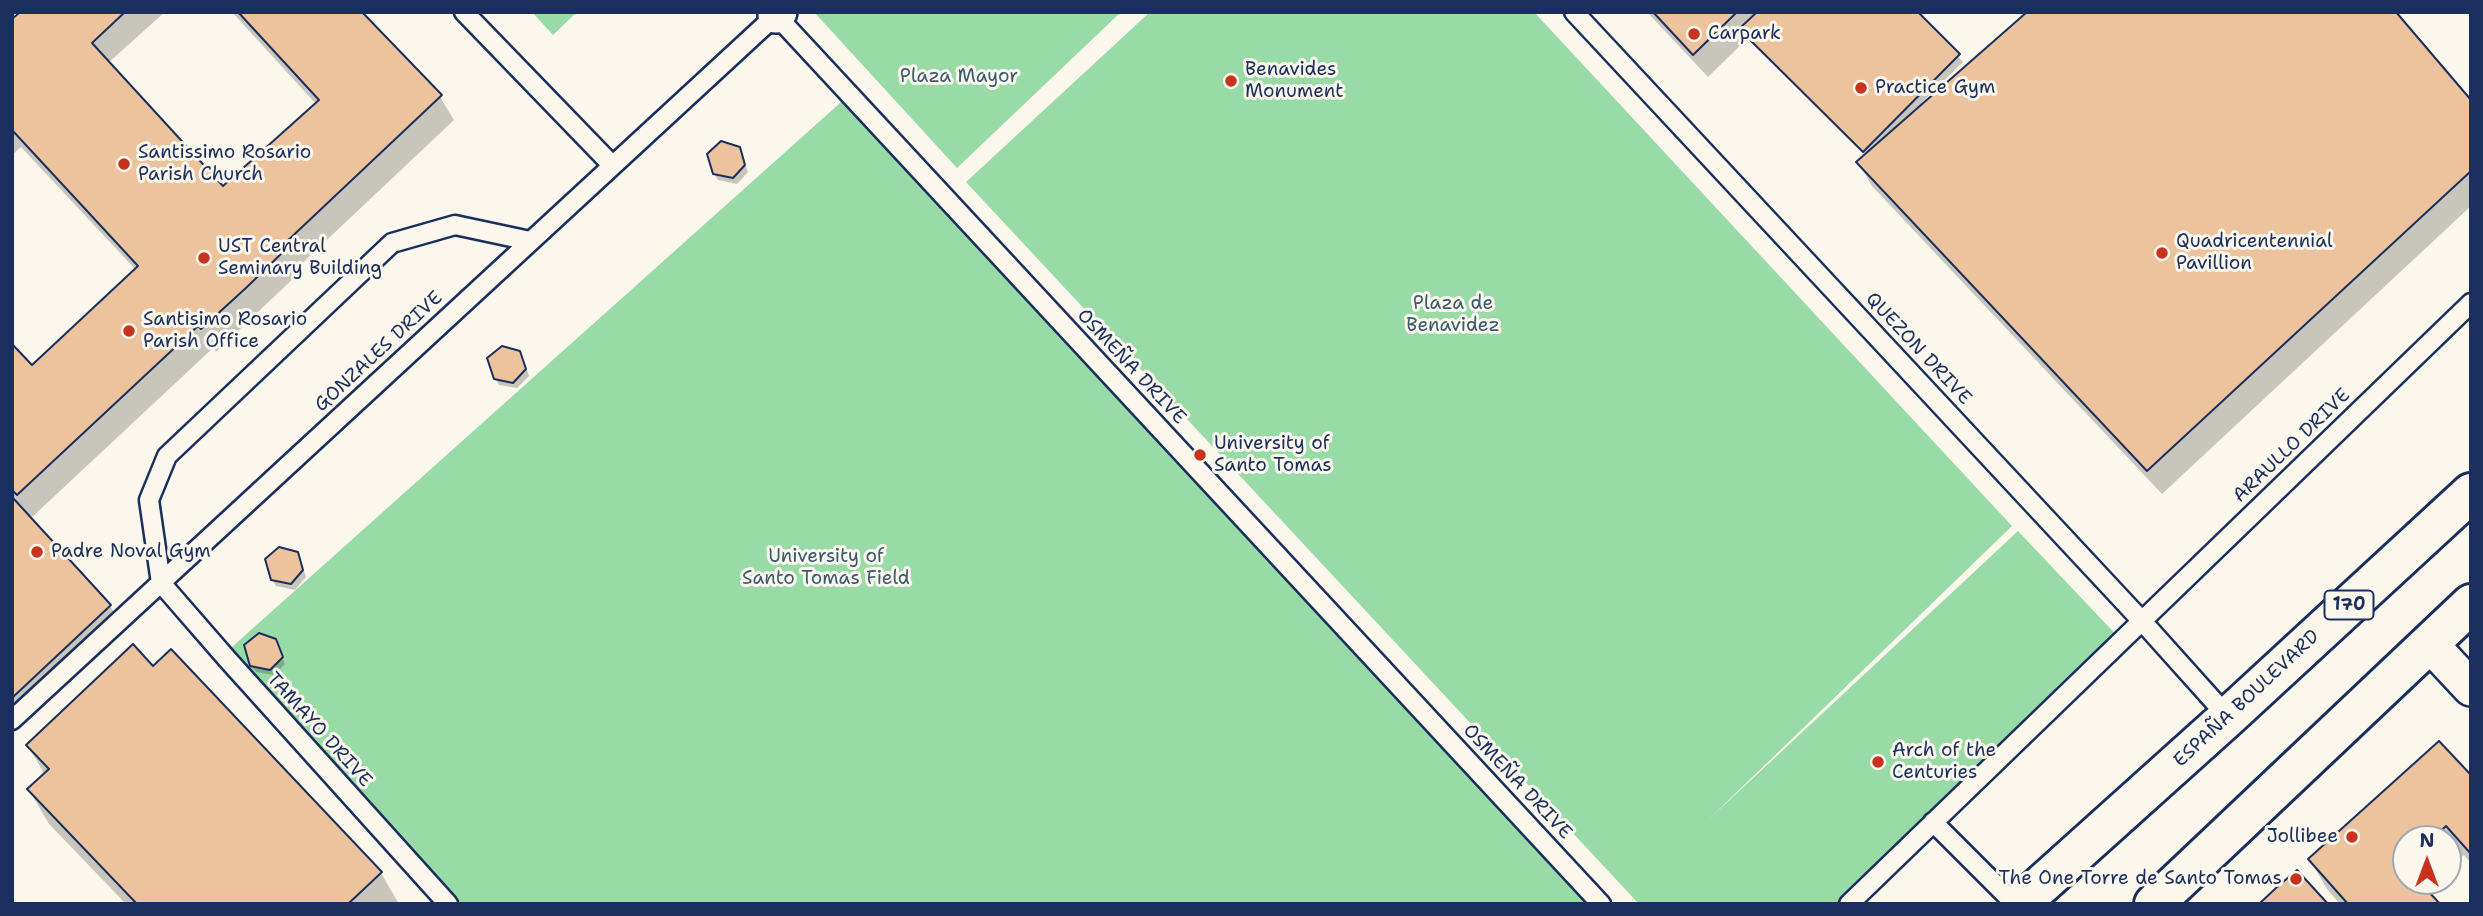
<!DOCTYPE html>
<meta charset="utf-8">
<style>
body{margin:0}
#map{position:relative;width:2483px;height:916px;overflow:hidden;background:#fbf7ec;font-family:"Shantell Sans",sans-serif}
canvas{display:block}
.frame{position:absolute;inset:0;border:14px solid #1b2f5e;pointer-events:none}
.north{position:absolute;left:2392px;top:825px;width:70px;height:70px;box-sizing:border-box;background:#fbf7ec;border:2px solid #a1a7b3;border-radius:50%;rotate:0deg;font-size:19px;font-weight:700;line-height:28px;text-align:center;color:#1b2f5e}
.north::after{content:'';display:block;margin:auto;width:24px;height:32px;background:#c8321e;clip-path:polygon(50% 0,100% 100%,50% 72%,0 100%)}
</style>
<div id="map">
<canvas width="2483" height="916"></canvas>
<div class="frame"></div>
<div class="north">N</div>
</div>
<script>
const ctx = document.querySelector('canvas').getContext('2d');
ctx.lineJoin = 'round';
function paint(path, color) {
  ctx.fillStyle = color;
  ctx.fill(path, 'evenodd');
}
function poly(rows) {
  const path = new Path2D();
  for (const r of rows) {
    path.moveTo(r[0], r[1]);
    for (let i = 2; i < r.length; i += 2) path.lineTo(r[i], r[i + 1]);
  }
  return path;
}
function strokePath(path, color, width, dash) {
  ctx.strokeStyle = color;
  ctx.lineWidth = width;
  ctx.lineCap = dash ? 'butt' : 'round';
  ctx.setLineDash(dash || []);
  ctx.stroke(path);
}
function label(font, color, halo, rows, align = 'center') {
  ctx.font = font + ' "Shantell Sans",sans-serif';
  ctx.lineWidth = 6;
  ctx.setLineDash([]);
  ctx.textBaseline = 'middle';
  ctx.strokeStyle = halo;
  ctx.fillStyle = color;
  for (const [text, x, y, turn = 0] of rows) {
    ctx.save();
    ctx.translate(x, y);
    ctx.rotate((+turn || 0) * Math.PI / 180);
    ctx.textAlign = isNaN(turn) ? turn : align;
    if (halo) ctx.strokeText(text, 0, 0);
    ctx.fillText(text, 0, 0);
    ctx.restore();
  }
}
const green = poly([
 [532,12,577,12,553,35],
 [814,12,1121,12,957,168],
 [1150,12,1534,12,2012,526,1707,821,2018,531,2123,642,1843,904,1639,904,966,182],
 [849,95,1588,904,448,904,223,655]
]);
const shadow = poly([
 [22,12,165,12,108,63,222,188,316,104,232,12,360,12,440,97,454,120,295,270,298,274,260,310,216,352,213,348,30,519,110,606,124,629,12,734,12,501,14,499,12,497,12,347,32,367,136,270,21,147,12,155,12,22],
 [1647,12,1916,12,1963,62,1921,103,1923,105,2471,102,2471,206,2162,494,1872,186,1858,162,1866,155,1748,38,1708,77],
 [738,148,748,172,737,184,718,180,714,173],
 [523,359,529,376,517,388,499,385,495,378],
 [300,560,306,577,295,590,276,586,272,579],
 [275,640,285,664,274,675,256,672,252,666],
 [153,668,381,873,399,904,126,904,49,824,29,790,45,775,28,745],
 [2471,778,2471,863,2464,855,2448,869,2448,839,2406,839,2406,881,2434,881,2425,889,2437,904,2340,904,2327,889,2310,860]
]);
const building = poly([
 [20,12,125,12,92,43,223,186,319,100,238,12,362,12,442,95,282,246,286,249,247,287,201,329,198,326,17,495,12,490,12,344,32,365,138,266,12,130,12,19,20,12],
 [1653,12,1737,12,1693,55,1653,12],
 [1757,12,1918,12,1960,54,1863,152,1739,29,1757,12],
 [2027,12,2396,12,2471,100,2471,171,2147,471,1856,162,2027,12],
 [721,141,740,147,745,165,733,178,713,174,707,154,721,141],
 [502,346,520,351,526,369,513,383,494,379,487,358,502,346],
 [13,498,111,605,12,698,12,498,13,498],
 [279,547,298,552,303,570,291,584,271,580,265,559,279,547],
 [259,633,276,639,283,657,270,670,250,666,244,645,259,633],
 [133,644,153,666,171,649,382,872,348,904,137,904,27,789,49,769,26,745,133,644],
 [2439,741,2471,775,2471,854,2446,826,2432,839,2406,839,2406,862,2404,864,2406,866,2406,881,2419,881,2440,904,2348,904,2308,859,2439,741],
 [2297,870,2328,904,2259,904,2276,888,2297,870]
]);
const lane = poly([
 [464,12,612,165],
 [773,12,1601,904],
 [1574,12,2141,620,2228,717],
 [12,720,776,15],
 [1933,822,2015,904],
 [448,904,228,660,161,583,149,500,167,456,392,243,455,225,530,241],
 [1849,904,2471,303]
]);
const street = poly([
 [776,15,779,12],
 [2429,643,2471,688]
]);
const primary = poly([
 [2020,904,2228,717,2471,493],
 [2154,904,2471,604]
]);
const markers = [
 [1694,34,7,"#c8321e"],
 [1231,81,7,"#c8321e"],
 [1861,88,7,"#c8321e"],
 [124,164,7,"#c8321e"],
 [2162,253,7,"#c8321e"],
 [204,258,7,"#c8321e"],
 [129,331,7,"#c8321e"],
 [1200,455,7,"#c8321e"],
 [37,552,7,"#c8321e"],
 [1878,762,7,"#c8321e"],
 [2352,837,7,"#c8321e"],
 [2296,879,7,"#c8321e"]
];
const shields = [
 [2349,605,49]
];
const shieldNames = [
 ["170",2349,605]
];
const poiNames = [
 ["Carpark",1708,34],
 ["Benavides",1245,70],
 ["Monument",1245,92],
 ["Practice Gym",1875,88],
 ["Santissimo Rosario",138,153],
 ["Parish Church",138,175],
 ["Quadricentennial",2176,242],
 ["Pavillion",2176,264],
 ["UST Central",218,247],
 ["Seminary Building",218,269],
 ["Santisimo Rosario",143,320],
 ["Parish Office",143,342],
 ["University of",1214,444],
 ["Santo Tomas",1214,466],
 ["Padre Noval Gym",51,552],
 ["Arch of the",1892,751],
 ["Centuries",1892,773],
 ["Jollibee",2338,837,"right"],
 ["The One Torre de Santo Tomas",2282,879,"right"]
];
const parkNames = [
 ["Plaza Mayor",959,77],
 ["Plaza de",1453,304],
 ["Benavidez",1453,326],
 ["University of",826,557],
 ["Santo Tomas Field",826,579]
];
const streetNames = [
 ["QUEZON DRIVE",1918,349,47],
 ["GONZALES DRIVE",379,352,-43],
 ["OSMEÑA DRIVE",1131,367,47],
 ["ARAULLO DRIVE",2292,446,-44],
 ["ESPAÑA BOULEVARD",2247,699,-43],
 ["TAMAYO DRIVE",319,730,48],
 ["OSMEÑA DRIVE",1517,782,47]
];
paint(green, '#98dba6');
paint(shadow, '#0003');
paint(building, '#ecc39c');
strokePath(building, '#1b2f5e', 2);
strokePath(lane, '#1b2f5e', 23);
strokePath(street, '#1b2f5e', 40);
strokePath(primary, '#1b2f5e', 44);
strokePath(lane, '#fbf7ec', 18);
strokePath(street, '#fbf7ec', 35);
strokePath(primary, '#fbf7ec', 38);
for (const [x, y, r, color] of markers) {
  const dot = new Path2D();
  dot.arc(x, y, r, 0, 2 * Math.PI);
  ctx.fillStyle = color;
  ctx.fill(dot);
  strokePath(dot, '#fbf7ec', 2.5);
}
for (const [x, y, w] of shields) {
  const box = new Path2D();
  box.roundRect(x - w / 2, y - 14.5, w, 29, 5);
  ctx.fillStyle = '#fbf7ec';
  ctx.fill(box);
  strokePath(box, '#1b2f5e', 2);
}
label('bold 18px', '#1b2f5e', null, shieldNames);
label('19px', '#1b2f5e', '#fbf7ec', poiNames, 'left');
label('19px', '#3a5a70', '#fbf7ec', parkNames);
label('19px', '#1b2f5e', '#fbf7ec', streetNames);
</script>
